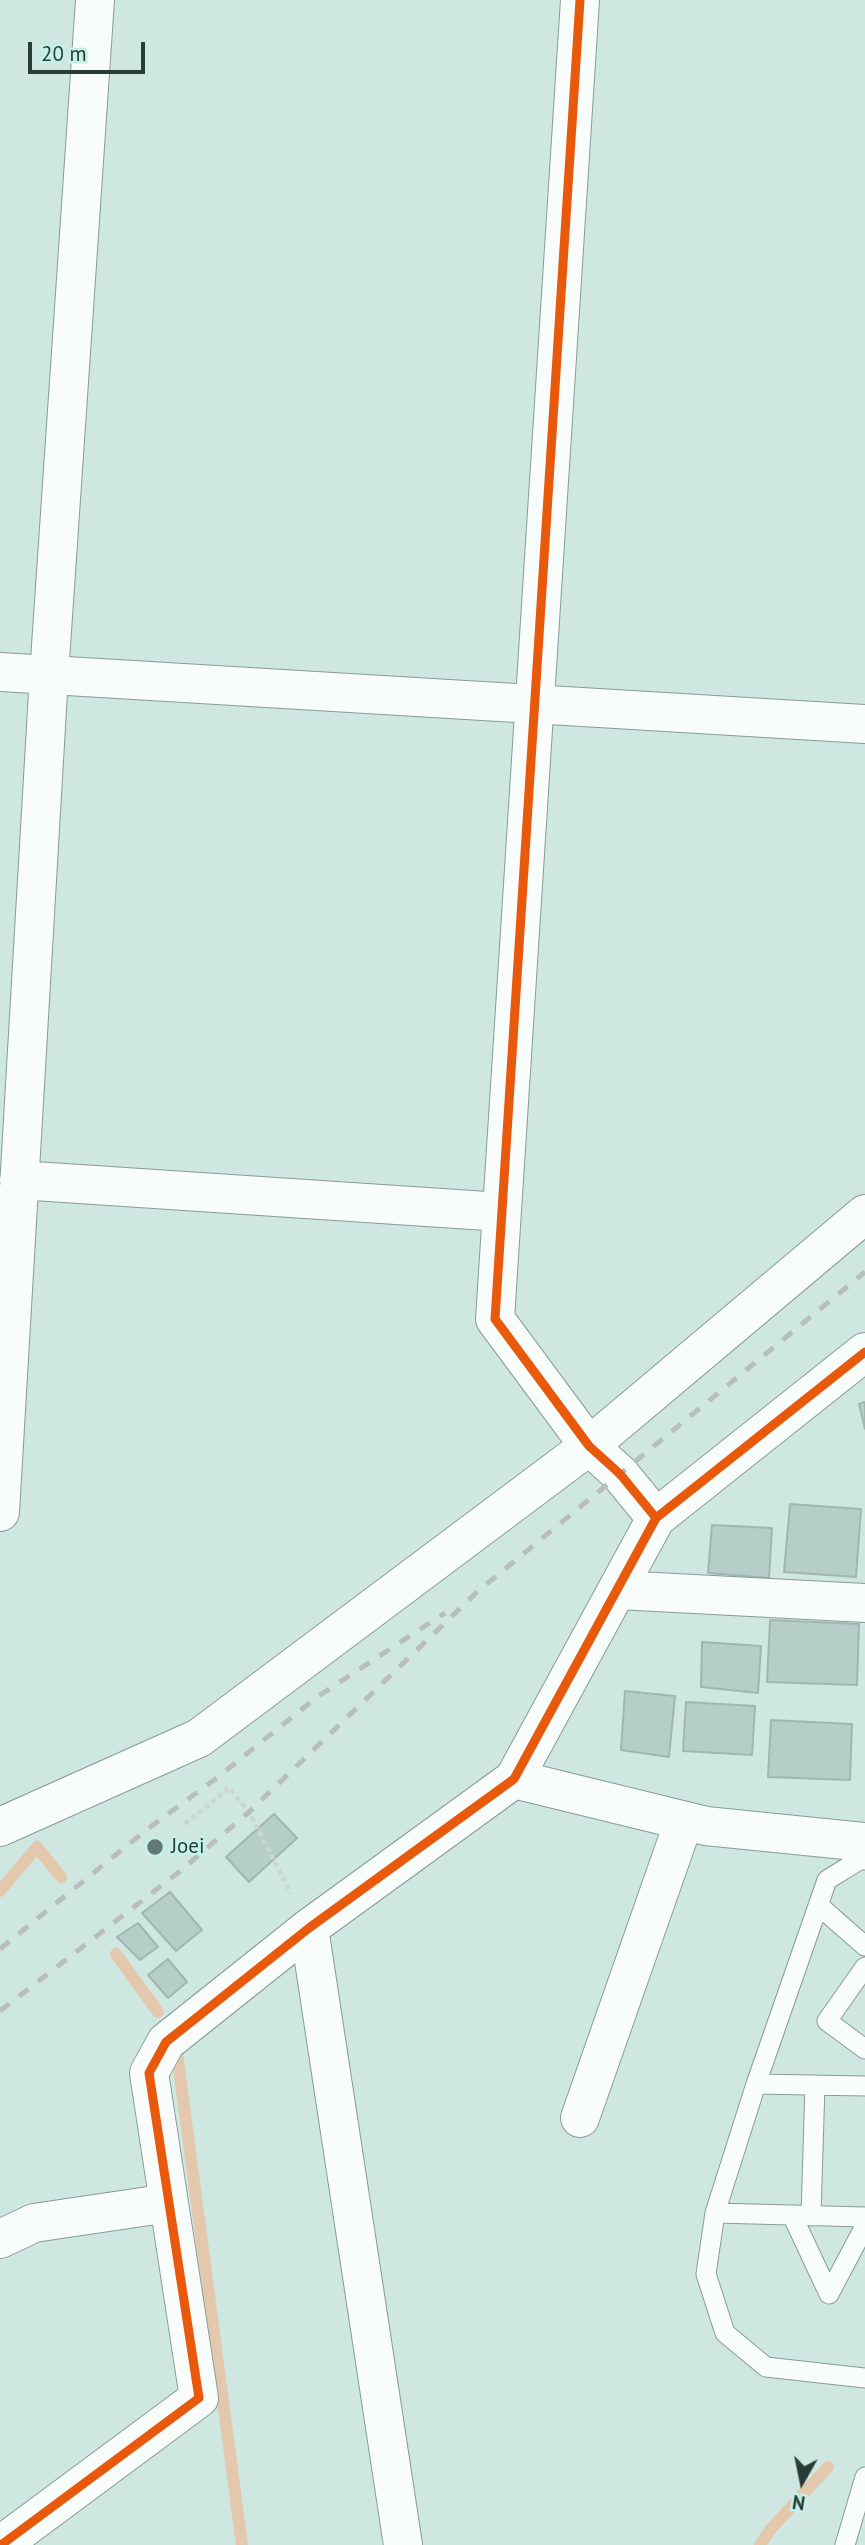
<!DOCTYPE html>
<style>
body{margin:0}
#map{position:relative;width:865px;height:2545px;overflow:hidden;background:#cee8e1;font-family:"PT Sans",sans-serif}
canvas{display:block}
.north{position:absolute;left:767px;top:2447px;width:70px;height:70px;-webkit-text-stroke:5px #c4f2e7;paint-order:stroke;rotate:189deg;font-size:19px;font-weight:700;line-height:28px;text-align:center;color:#2a3c38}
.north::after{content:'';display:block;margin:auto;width:24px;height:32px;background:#2a3c38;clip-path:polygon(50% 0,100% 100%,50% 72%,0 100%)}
.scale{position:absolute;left:28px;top:42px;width:117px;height:32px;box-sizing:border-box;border:4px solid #2a3c38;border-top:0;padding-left:9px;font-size:21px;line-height:24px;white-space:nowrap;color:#2a3c38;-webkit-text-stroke:5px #c4f2e7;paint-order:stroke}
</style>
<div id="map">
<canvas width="865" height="2545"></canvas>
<div class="north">N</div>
<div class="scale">20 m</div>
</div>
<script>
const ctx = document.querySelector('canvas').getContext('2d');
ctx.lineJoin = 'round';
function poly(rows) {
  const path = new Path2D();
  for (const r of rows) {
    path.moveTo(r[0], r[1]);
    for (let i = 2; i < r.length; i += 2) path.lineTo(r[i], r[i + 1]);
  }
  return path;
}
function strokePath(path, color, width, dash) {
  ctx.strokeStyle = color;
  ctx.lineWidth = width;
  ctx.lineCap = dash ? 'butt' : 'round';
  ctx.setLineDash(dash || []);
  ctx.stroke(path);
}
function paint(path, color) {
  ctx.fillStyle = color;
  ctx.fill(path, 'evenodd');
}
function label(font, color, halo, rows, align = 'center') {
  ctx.font = font + ' "PT Sans",sans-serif';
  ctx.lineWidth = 5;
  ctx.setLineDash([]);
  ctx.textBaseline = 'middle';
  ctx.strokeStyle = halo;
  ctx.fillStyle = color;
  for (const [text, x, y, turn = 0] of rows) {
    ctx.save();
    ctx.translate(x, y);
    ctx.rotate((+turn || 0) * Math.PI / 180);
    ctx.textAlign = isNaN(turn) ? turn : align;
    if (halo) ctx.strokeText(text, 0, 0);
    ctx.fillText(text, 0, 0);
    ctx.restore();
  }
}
const stream = poly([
 [0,1891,37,1847,61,1877],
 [116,1954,158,2012],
 [177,2053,242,2545],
 [760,2545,770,2530,828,2467]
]);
const building = poly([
 [865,1402,865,1429,859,1404,865,1402],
 [790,1504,861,1509,856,1577,784,1572,790,1504],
 [712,1525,772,1528,769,1578,708,1573,712,1525],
 [770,1620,859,1624,857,1685,767,1682,770,1620],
 [702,1642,761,1646,758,1693,701,1687,702,1642],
 [625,1691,675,1696,669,1757,621,1750,625,1691],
 [686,1702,755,1706,752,1755,683,1751,686,1702],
 [771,1720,852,1724,850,1780,768,1777,771,1720],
 [274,1814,297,1838,249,1882,226,1857,274,1814],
 [170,1892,202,1930,176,1951,142,1913,170,1892],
 [138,1923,158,1947,140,1960,117,1937,138,1923],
 [168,1959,187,1982,168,1998,148,1975,168,1959]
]);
const path = poly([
 [185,1824,229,1788,249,1812,291,1893]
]);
const service = poly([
 [865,1860,861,1859,827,1880,756,2084,715,2213,706,2274,725,2333,766,2367,865,2378],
 [818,1905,865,1946],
 [865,1967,827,2021,865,2049],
 [756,2084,865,2086],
 [715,2213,865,2217],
 [792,2215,829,2294,865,2226],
 [811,2216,815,2085],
 [845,2545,865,2477]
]);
const minor = poly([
 [580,0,495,1319,589,1446,620,1474,656,1518],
 [19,1180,502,1212],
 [0,1512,49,675,95,0],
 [618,1590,865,1603],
 [514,1779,706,1826,865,1842],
 [0,1827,199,1738,589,1446,865,1214],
 [309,1928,403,2545],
 [580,2118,684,1821],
 [0,2239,34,2223,169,2203],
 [1,2545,199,2398,149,2073,166,2042,309,1928,514,1779,656,1518,865,1352]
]);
const tertiary = poly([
 [0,672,865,724]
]);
const rail = poly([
 [0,1949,145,1831,218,1777,317,1697,445,1613],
 [0,2011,179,1872,249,1812,477,1592,865,1272]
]);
const cycleway = poly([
 [580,0,495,1319,589,1446,620,1474,656,1518],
 [1,2545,199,2398,149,2073,166,2042,309,1928,514,1779,656,1518,865,1352]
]);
const markers = [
 [155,1847,9,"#637873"]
];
const poiNames = [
 ["Joei",171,1847]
];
strokePath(stream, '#e4c8ae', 12);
paint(building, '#b5cfc8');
strokePath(building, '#a1b6b1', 2);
strokePath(service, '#889c97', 21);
strokePath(minor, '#889c97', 40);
strokePath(tertiary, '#889c97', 40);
strokePath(path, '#cdd5d3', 4.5, [5, 3.5]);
strokePath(service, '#f8fcfa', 19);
strokePath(minor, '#f8fcfa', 38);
strokePath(tertiary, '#f8fcfa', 38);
strokePath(rail, '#b8bebc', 5, [12, 12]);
strokePath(cycleway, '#e8590c', 9);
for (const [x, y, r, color] of markers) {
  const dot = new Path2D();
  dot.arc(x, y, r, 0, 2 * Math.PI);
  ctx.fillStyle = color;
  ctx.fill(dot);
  strokePath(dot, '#c4f2e7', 2.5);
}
label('21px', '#2a3c38', '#c4f2e7', poiNames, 'left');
</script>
